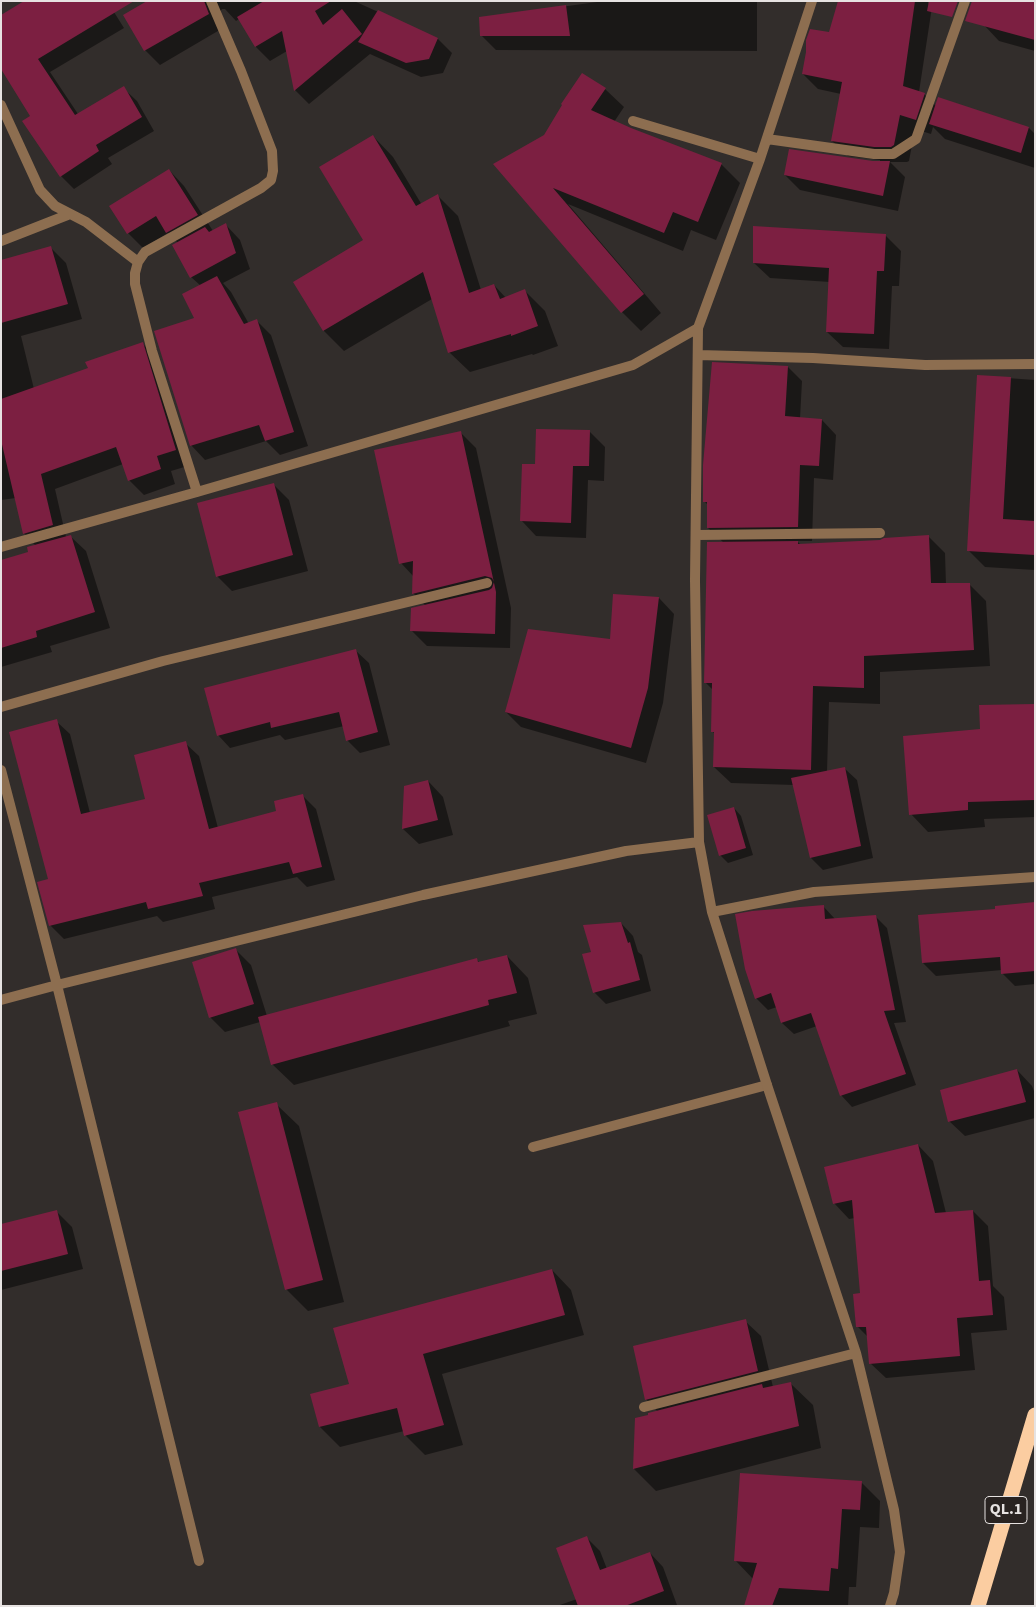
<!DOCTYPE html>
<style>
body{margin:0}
#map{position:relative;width:1036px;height:1607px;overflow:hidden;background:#322d2b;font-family:"Source Sans 3",sans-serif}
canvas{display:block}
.frame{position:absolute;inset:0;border:2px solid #e6e2e1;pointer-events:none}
</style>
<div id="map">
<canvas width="1036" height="1607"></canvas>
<div class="frame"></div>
</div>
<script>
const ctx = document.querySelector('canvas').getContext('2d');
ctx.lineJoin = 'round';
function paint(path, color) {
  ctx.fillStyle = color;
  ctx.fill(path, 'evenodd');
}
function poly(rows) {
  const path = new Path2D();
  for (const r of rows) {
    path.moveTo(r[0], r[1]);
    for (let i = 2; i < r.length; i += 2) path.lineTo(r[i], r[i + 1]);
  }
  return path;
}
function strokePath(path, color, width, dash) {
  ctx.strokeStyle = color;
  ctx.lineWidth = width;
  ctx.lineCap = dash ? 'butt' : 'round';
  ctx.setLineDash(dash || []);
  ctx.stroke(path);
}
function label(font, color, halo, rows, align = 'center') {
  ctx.font = font + ' "Source Sans 3",sans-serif';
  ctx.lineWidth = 5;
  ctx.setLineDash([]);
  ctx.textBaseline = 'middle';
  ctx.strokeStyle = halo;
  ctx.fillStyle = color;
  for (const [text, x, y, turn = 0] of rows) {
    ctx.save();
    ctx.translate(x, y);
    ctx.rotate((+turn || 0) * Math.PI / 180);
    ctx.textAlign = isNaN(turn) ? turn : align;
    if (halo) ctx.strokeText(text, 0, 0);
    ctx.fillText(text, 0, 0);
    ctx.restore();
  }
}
const shadow = poly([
 [27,1,107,1,124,28,50,72,78,114,123,88,137,101,154,131,108,158,112,164,74,189,61,176,32,116],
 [150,1,354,1,438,39,452,53,443,73,421,77,370,54,309,104,295,90,287,51,270,61,256,47,239,19,236,21,225,9,222,9,218,15,223,28,160,65,145,50,125,15],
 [597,1,757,1,757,51,496,50,481,35,480,18,597,2],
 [839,1,929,1,928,3,932,7,919,92,924,94,936,106,1029,128,1035,134,1035,168,945,139,933,127,931,134,915,129,909,161,907,162,890,162,905,177,898,211,800,190,785,175,880,162,880,160,848,156,832,141,841,94,818,89,803,74,830,33],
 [1035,1,1035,51,999,41,984,25],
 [605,89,624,107,614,122,721,164,740,183,716,240,691,230,683,251,568,204,661,313,641,331,622,312,495,164,545,136],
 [373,136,393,157,422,205,438,196,458,216,481,290,494,285,506,298,525,291,545,311,558,346,533,355,532,354,470,372,449,352,432,299,344,351,324,331,294,282,365,240],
 [169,170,184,186,213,231,225,224,240,240,250,269,223,283,231,292,249,324,257,321,271,335,308,446,280,455,266,441,205,460,191,445,196,319,201,286,191,277,178,243,168,233,143,248,128,233],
 [886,236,901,251,899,286,892,286,889,349,843,347,827,332,830,282,770,278,754,263],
 [51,248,66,263,82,319,21,336,34,389,89,369,142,343,157,358,191,465,171,471,175,484,144,495,129,480,123,464,55,489,66,537,70,536,86,551,110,628,50,646,52,652,1,667,1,561,30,552,36,546,24,533,16,498,1,500,1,262],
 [788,367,802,381,800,419,822,420,836,435,833,480,814,478,812,541,797,541,801,545,880,541,928,536,945,553,946,585,970,585,986,601,990,666,880,672,880,704,829,702,827,772,844,768,857,780,873,858,823,870,811,858,794,785,731,783,714,767,715,734,712,731,714,691,705,682,724,543,708,528,709,506,704,501],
 [979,376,1035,380,1035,570,985,567,968,550],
 [589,431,605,447,604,481,588,480,586,538,536,536,521,520,536,466],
 [461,433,476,448,511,608,510,648,427,646,412,631,426,606,413,593,414,577,401,563],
 [273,484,289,500,308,571,232,591,217,576],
 [659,598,674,614,663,703,646,763,521,727,506,712,611,640],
 [356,651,369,663,390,745,360,753,347,740,344,726,285,740,280,735,230,748,218,735],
 [1035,705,1035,817,984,819,985,827,928,832,911,814,981,730],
 [56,721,70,734,90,813,147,800,185,743,199,756,218,828,278,812,302,795,316,809,335,880,307,887,297,877,212,897,215,909,163,922,157,916,64,939,50,925,50,880],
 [428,781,443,797,453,835,419,844,403,829],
 [734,808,741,816,753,855,728,863,720,855],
 [1035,903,1035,984,1015,986,1002,973,1002,970,936,976,923,963],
 [823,906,835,919,875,916,887,928,906,1022,894,1023,916,1085,852,1107,841,1095,817,1026,794,1034,782,1023,777,1007,768,1010,756,998],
 [621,923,633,936,638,952,642,955,651,991,606,1004,594,992,593,953],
 [236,950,251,965,267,1016,476,959,480,963,507,956,528,978,537,1014,508,1021,510,1026,294,1085,272,1064,260,1022,225,1032,210,1017],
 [1017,1070,1032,1086,1035,1094,1035,1118,965,1136,949,1121],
 [276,1104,299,1126,344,1302,308,1311,286,1289],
 [918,1145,933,1161,946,1213,973,1211,988,1226,993,1286,1004,1297,1007,1330,971,1333,975,1370,886,1378,870,1363,868,1337,858,1327,861,1294,855,1218,849,1219,834,1203],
 [57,1212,72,1227,83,1269,1,1290,1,1225],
 [552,1270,571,1290,584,1335,442,1374,463,1445,425,1455,405,1435,404,1431,340,1447,320,1427,312,1395,351,1385],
 [745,1321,761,1336,773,1387,790,1383,813,1405,821,1448,656,1491,634,1469,650,1416,658,1412,646,1399],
 [861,1482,880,1501,879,1528,860,1527,856,1587,849,1587,848,1606,745,1606,753,1579,736,1561],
 [586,1537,600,1551,607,1569,650,1553,663,1567,677,1605,557,1606,577,1599]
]);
const building = poly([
 [24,1,134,1,38,59,75,115,124,86,142,117,96,145,99,151,60,177,22,121,30,116,1,69,1,15],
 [147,1,204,1,209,14,144,51,123,15],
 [264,1,331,1,315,11,323,25,342,9,362,34,294,91,282,31,255,47,237,17],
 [838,1,915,1,903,86,925,93,916,120,900,115,894,145,891,147,874,147,831,141,842,82,802,74,806,52,806,40,810,29,829,32],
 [929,1,958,1,952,17,927,11],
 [972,1,1035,1,1035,40,965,21],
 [566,5,570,36,480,36,479,17],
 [378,10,438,38,429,59,406,63,358,42],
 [582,73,606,88,591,110,631,128,722,163,698,222,673,212,664,233,553,188,644,294,621,313,493,164,544,135,562,105,561,104],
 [938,97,1029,127,1021,153,929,124],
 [373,135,416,206,438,194,469,293,494,284,500,299,525,289,538,326,511,336,511,334,448,353,423,272,323,331,293,282,363,240,319,167],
 [789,149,873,161,890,161,883,196,784,175],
 [169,169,198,215,166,233,156,216,127,234,109,206],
 [226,223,236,253,190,278,172,245,205,227,209,232],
 [753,226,886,234,884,271,877,271,874,334,826,332,829,268,753,263],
 [51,246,68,304,1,323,1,260],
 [217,276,244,324,257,319,294,432,265,441,259,425,190,446,154,331,194,318,182,294],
 [143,342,176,450,157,456,161,469,128,481,116,447,41,474,53,525,23,534,1,440,1,399,88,368,85,362],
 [712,362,788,366,785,416,822,419,819,466,800,465,798,527,707,528,707,502,703,502,703,465],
 [977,375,1011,377,1003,519,1035,521,1035,555,967,551],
 [536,429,590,430,589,466,573,466,571,523,520,521,522,464,535,464],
 [461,431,496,592,495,634,410,631,411,608,489,590,492,588,494,582,492,578,485,576,412,594,413,561,399,564,374,450],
 [274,483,293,555,216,577,197,503],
 [71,535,95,612,36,631,37,637,1,648,1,560,28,552,27,547],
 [929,535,931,583,970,583,974,650,864,656,864,688,813,686,811,770,713,767,714,732,711,732,712,683,704,683,707,542,798,541,798,544,880,540,884,538],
 [613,594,659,597,648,688,631,748,505,712,528,629,610,639],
 [356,649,378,732,346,741,339,712,271,728,270,722,217,736,204,688],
 [1035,704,1035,800,968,802,968,810,909,815,903,736,980,729,979,705],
 [57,719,81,814,145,799,134,755,186,741,209,829,276,811,274,801,303,794,322,867,293,874,289,862,199,883,203,896,148,909,146,902,49,926,37,882,48,879,9,732],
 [845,767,861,846,810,858,791,778],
 [428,780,438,820,402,829,404,786],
 [734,807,746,848,719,856,707,815],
 [1035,902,1035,971,1001,974,1000,957,922,963,918,915,995,909,995,906],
 [824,905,825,919,876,915,895,1010,884,1011,906,1074,840,1096,811,1013,781,1023,771,993,755,999,745,969,735,914,752,911],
 [621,922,628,943,630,942,640,980,593,993,582,954,591,952,583,925],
 [236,948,254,1004,209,1018,192,962],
 [507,955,517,993,488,1000,489,1005,271,1065,258,1017,477,958,478,962],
 [1017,1069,1026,1102,948,1122,940,1090],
 [277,1102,323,1280,285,1290,238,1112],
 [918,1144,935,1213,973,1210,979,1281,990,1280,993,1315,957,1318,960,1356,869,1364,866,1327,856,1327,853,1294,860,1293,852,1200,833,1204,824,1167],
 [57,1210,68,1254,1,1271,1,1224],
 [552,1269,565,1315,423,1354,444,1425,404,1436,397,1408,319,1427,310,1394,349,1384,333,1328],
 [746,1319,758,1371,645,1400,633,1346],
 [791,1382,799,1426,633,1469,635,1418,648,1415,648,1413,762,1384,763,1388],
 [740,1473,862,1481,860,1510,842,1509,838,1569,831,1568,829,1591,779,1588,772,1606,744,1606,757,1563,734,1561],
 [587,1536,600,1570,650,1552,664,1591,625,1606,578,1606,556,1548]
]);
const lane = poly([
 [533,1147,767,1085]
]);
const street = poly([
 [1,105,40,190,55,206,86,222,138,262],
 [633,121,760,159],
 [767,139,874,154,893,154,916,139,965,1],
 [1,241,70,214],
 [698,328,695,580,699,842,712,912,767,1085,856,1353,894,1510,900,1552,894,1593,890,1606],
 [698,355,813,358,925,365,1035,364],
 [197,492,152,351,135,284,135,273,138,262,145,252,261,188,271,180,273,171,272,151,241,71,211,1],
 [697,535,880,533],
 [1,547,197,492,633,365,698,328,760,159,812,1],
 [1,707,163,661,487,583],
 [1,770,57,985,199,1561],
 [712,912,814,892,1035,877],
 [1,1000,57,985,423,895,626,851,699,842],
 [644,1407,856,1353]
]);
const highway = poly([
 [978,1606,1035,1415]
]);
const shields = [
 [1006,1510,42]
];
const shieldNames = [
 ["QL.1",1006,1510]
];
paint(shadow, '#0007');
paint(building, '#7c1f41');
strokePath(lane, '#8d6e50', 10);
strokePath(street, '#8d6e50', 10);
strokePath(highway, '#fbcda1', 15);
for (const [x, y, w] of shields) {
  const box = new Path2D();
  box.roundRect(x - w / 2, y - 13.5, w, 27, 4);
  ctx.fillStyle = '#292321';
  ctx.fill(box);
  strokePath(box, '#e6e2e1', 1);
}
label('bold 16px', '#e6e2e1', null, shieldNames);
</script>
